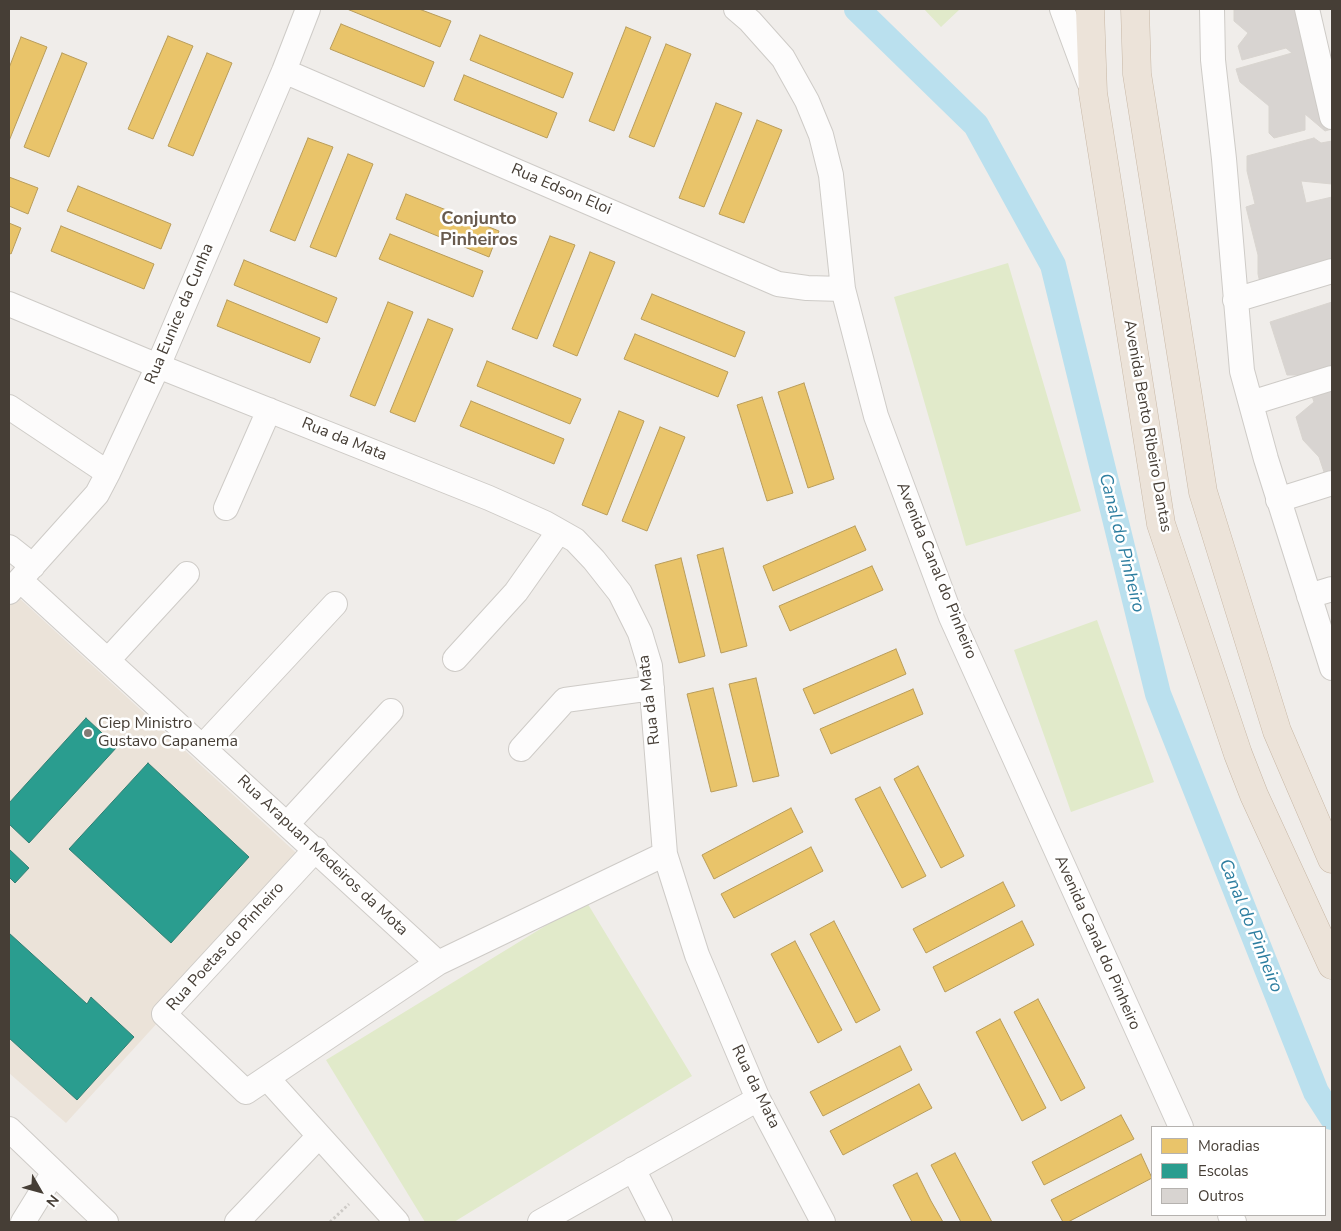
<!DOCTYPE html>
<style>
body{margin:0}
#map{position:relative;width:1341px;height:1231px;overflow:hidden;background:#f0edea;font-family:"Nunito Sans",sans-serif}
canvas{display:block}
.frame{position:absolute;inset:0;border:10px solid #463e36;pointer-events:none}
.legend{position:absolute;left:1151px;top:1126px;width:175px;height:90px;box-sizing:border-box;background:#fff;border:1px solid #b5b2af;margin:0;padding:6px 9px;list-style:none;font-size:15px;color:#463e36}
.legend li{display:flex;align-items:center;gap:10px;height:25px}
.legend b{width:25px;border:1px solid #b5b2af}
.north{position:absolute;left:15px;top:1166px;width:50px;height:50px;-webkit-text-stroke:4px #fff;paint-order:stroke;rotate:128deg;font-size:14px;font-weight:700;line-height:20px;text-align:center;color:#463e36}
.north::after{content:'';display:block;margin:auto;width:18px;height:22px;background:#463e36;clip-path:polygon(50% 0,100% 100%,50% 72%,0 100%)}
</style>
<div id="map">
<canvas width="1341" height="1231"></canvas>
<div class="frame"></div>
<ul class="legend">
<li><b style="height:14px;background:#e9c46a"></b>Moradias</li>
<li><b style="height:14px;background:#2a9d8f"></b>Escolas</li>
<li><b style="height:14px;background:#d8d4d1"></b>Outros</li>
</ul>
<div class="north">N</div>
</div>
<script>
const ctx = document.querySelector('canvas').getContext('2d');
ctx.lineJoin = 'round';
function paint(path, color) {
  ctx.fillStyle = color;
  ctx.fill(path, 'evenodd');
}
function poly(rows) {
  const path = new Path2D();
  for (const r of rows) {
    path.moveTo(r[0], r[1]);
    for (let i = 2; i < r.length; i += 2) path.lineTo(r[i], r[i + 1]);
  }
  return path;
}
function strokePath(path, color, width, dash) {
  ctx.strokeStyle = color;
  ctx.lineWidth = width;
  ctx.lineCap = dash ? 'butt' : 'round';
  ctx.setLineDash(dash || []);
  ctx.stroke(path);
}
function label(font, color, halo, rows, align = 'center') {
  ctx.font = font + ' "Nunito Sans",sans-serif';
  ctx.lineWidth = 5;
  ctx.setLineDash([]);
  ctx.textBaseline = 'middle';
  ctx.strokeStyle = halo;
  ctx.fillStyle = color;
  for (const [text, x, y, turn = 0] of rows) {
    ctx.save();
    ctx.translate(x, y);
    ctx.rotate((+turn || 0) * Math.PI / 180);
    ctx.textAlign = isNaN(turn) ? turn : align;
    if (halo) ctx.strokeText(text, 0, 0);
    ctx.fillText(text, 0, 0);
    ctx.restore();
  }
}
const education = poly([
 [17,596,305,861,66,1123,9,1073,9,605]
]);
const green = poly([
 [924,9,960,9,941,27],
 [1008,263,1081,511,966,546,894,297],
 [1097,620,1154,782,1071,812,1014,650],
 [586,901,692,1076,454,1222,425,1222,326,1060]
]);
const homes = poly([
 [347,9,419,9,451,21,440,47,347,9],
 [341,24,434,62,424,87,330,49,341,24],
 [626,27,651,37,614,131,589,121,626,27],
 [480,35,573,73,563,98,470,60,480,35],
 [168,36,193,46,153,139,128,129,168,36],
 [21,37,47,47,9,141,9,68,21,37],
 [666,44,691,54,654,147,629,137,666,44],
 [62,53,87,63,49,157,24,147,62,53],
 [207,53,232,63,193,156,168,146,207,53],
 [464,75,557,113,547,138,454,100,464,75],
 [716,103,742,113,704,207,679,198,716,103],
 [757,120,782,130,744,223,719,214,757,120],
 [308,138,333,147,295,241,270,231,308,138],
 [348,154,373,164,336,257,310,247,348,154],
 [9,177,38,188,28,214,9,206,9,177],
 [78,186,171,224,161,249,67,211,78,186],
 [406,194,499,231,489,257,396,219,406,194],
 [9,223,21,228,11,254,9,253,9,223],
 [61,226,154,264,144,289,51,251,61,226],
 [390,234,483,271,473,297,379,259,390,234],
 [550,236,575,245,537,339,512,329,550,236],
 [590,252,615,262,577,356,553,346,590,252],
 [244,260,337,298,327,323,234,285,244,260],
 [652,294,745,332,735,357,641,319,652,294],
 [227,300,320,338,310,363,217,326,227,300],
 [388,302,413,312,375,406,350,396,388,302],
 [428,319,453,329,415,422,390,412,428,319],
 [635,334,728,372,718,397,624,359,635,334],
 [487,361,581,399,570,424,477,386,487,361],
 [804,383,834,479,808,488,778,392,804,383],
 [762,397,793,493,767,501,737,405,762,397],
 [471,401,564,439,554,464,460,426,471,401],
 [619,411,644,421,607,515,582,505,619,411],
 [660,427,685,437,647,531,622,521,660,427],
 [855,526,866,550,773,591,763,566,855,526],
 [723,548,747,646,721,653,697,555,723,548],
 [681,558,705,656,679,663,655,565,681,558],
 [872,566,883,590,790,631,779,606,872,566],
 [896,649,906,674,814,714,803,689,896,649],
 [756,678,779,776,753,782,729,684,756,678],
 [713,688,737,786,711,792,687,694,713,688],
 [913,689,923,714,831,754,820,729,913,689],
 [918,766,964,856,941,868,894,779,918,766],
 [880,787,926,876,902,888,855,799,880,787],
 [791,808,803,832,714,879,702,855,791,808],
 [811,847,823,871,734,918,721,894,811,847],
 [1003,882,1015,906,926,953,913,929,1003,882],
 [834,921,880,1010,856,1023,810,934,834,921],
 [1022,921,1034,945,945,992,933,967,1022,921],
 [795,941,842,1030,818,1043,771,954,795,941],
 [1038,999,1085,1088,1061,1101,1014,1012,1038,999],
 [1000,1019,1046,1108,1022,1121,976,1032,1000,1019],
 [900,1046,912,1070,823,1116,810,1092,900,1046],
 [919,1084,932,1108,843,1155,830,1131,919,1084],
 [1121,1115,1134,1139,1044,1185,1032,1162,1121,1115],
 [955,1153,992,1222,961,1222,931,1165,955,1153],
 [1141,1154,1152,1178,1068,1222,1063,1222,1051,1200,1141,1154],
 [917,1173,931,1201,943,1222,912,1222,893,1185,917,1173]
]);
const schools = poly([
 [86,718,117,747,29,843,9,824,9,803,86,718],
 [148,763,249,857,171,943,69,849,148,763],
 [9,849,29,868,15,883,9,877,9,849],
 [9,933,87,1004,91,997,134,1037,77,1100,9,1038,9,933]
]);
const canal = poly([
 [857,9,976,125,1053,265,1158,694,1316,1092,1332,1117]
]);
const building = poly([
 [1234,9,1316,9,1332,76,1332,129,1325,131,1305,114,1305,130,1274,138,1269,133,1269,106,1240,82,1236,69,1292,53,1286,48,1242,60,1238,46,1248,33,1234,21,1234,9],
 [1314,138,1321,143,1332,141,1332,184,1301,181,1306,203,1332,197,1332,273,1261,287,1258,274,1258,255,1246,207,1255,204,1247,171,1247,156,1314,138],
 [1332,302,1332,473,1325,475,1319,457,1303,440,1296,417,1314,402,1305,375,1287,375,1270,322,1332,302]
]);
const path = poly([
 [330,1222,349,1204]
]);
const minor = poly([
 [736,9,750,21,783,58,807,101,821,135,831,175,843,289,876,416,951,617,1181,1127],
 [1062,9,1089,82],
 [1212,9,1213,60,1224,159,1242,371,1266,459,1332,668],
 [1307,9,1332,117],
 [284,71,778,284,807,288,843,289],
 [1235,300,1332,271],
 [9,304,158,366,489,498,545,523,575,540,594,560,620,593,640,633,650,666,665,854,697,955,758,1099,823,1222],
 [1251,403,1332,378],
 [9,407,108,473],
 [1278,500,1332,483],
 [226,508,269,410],
 [9,547,33,566],
 [20,580,438,963,665,854],
 [9,592,97,494,108,473,158,366,284,71,308,9],
 [1309,596,1332,589],
 [455,659,516,592,559,531],
 [108,660,187,574],
 [203,746,335,604],
 [521,749,565,700,652,688],
 [288,823,391,711],
 [316,849,164,1014,246,1092,438,963],
 [267,1078,397,1222],
 [9,1129,106,1222],
 [633,1169,660,1222],
 [1230,1215,1234,1222],
 [23,1222,54,1172],
 [237,1222,319,1136],
 [540,1222,758,1099]
]);
const highway = poly([
 [1090,9,1093,93,1161,524,1238,754,1254,795,1332,965],
 [1135,9,1137,74,1203,492,1277,731,1332,859]
]);
const markers = [
 [88,733,5,"#827b75"]
];
const streetNames = [
 ["Rua Edson Eloi",561,190,23],
 ["Rua Eunice da Cunha",180,314,-67],
 ["Avenida Bento Ribeiro Dantas",1147,426,80],
 ["Rua da Mata",344,440,22],
 ["Avenida Canal do Pinheiro",936,571,68],
 ["Rua da Mata",650,700,-97],
 ["Rua Arapuan Medeiros da Mota",322,856,43],
 ["Avenida Canal do Pinheiro",1097,943,66],
 ["Rua Poetas do Pinheiro",226,947,-48],
 ["Rua da Mata",755,1087,64]
];
const poiNames = [
 ["Ciep Ministro",98,724],
 ["Gustavo Capanema",98,742]
];
const neighbourhoodNames = [
 ["Conjunto",479,220],
 ["Pinheiros",479,241]
];
const waterNames = [
 ["Canal do Pinheiro",1121,543,76],
 ["Canal do Pinheiro",1250,926,68]
];
paint(education, '#ebe3d9');
paint(green, '#e1eaca');
paint(homes, '#e9c46a');
strokePath(homes, '#b89c5a', 1);
paint(schools, '#2a9d8f');
strokePath(schools, '#328074', 1);
strokePath(canal, '#bae0ee', 26);
paint(building, '#d8d4d1');
strokePath(building, '#d8d4cf', 1);
strokePath(minor, '#cecbc7', 26);
strokePath(highway, '#c7b7a5', 29);
strokePath(path, '#cecbc7', 3, [2.5, 2.5]);
strokePath(minor, '#fdfcfc', 24);
strokePath(highway, '#ece3d9', 28);
for (const [x, y, r, color] of markers) {
  const dot = new Path2D();
  dot.arc(x, y, r, 0, 2 * Math.PI);
  ctx.fillStyle = color;
  ctx.fill(dot);
  strokePath(dot, '#fff', 2);
}
label('16px', '#463e36', '#fff', streetNames);
label('16px', '#463e36', '#fff', poiNames, 'left');
label('bold 18px', '#685a4d', '#fff', neighbourhoodNames);
label('italic 18px', '#2d7ea0', '#fff', waterNames);
</script>
